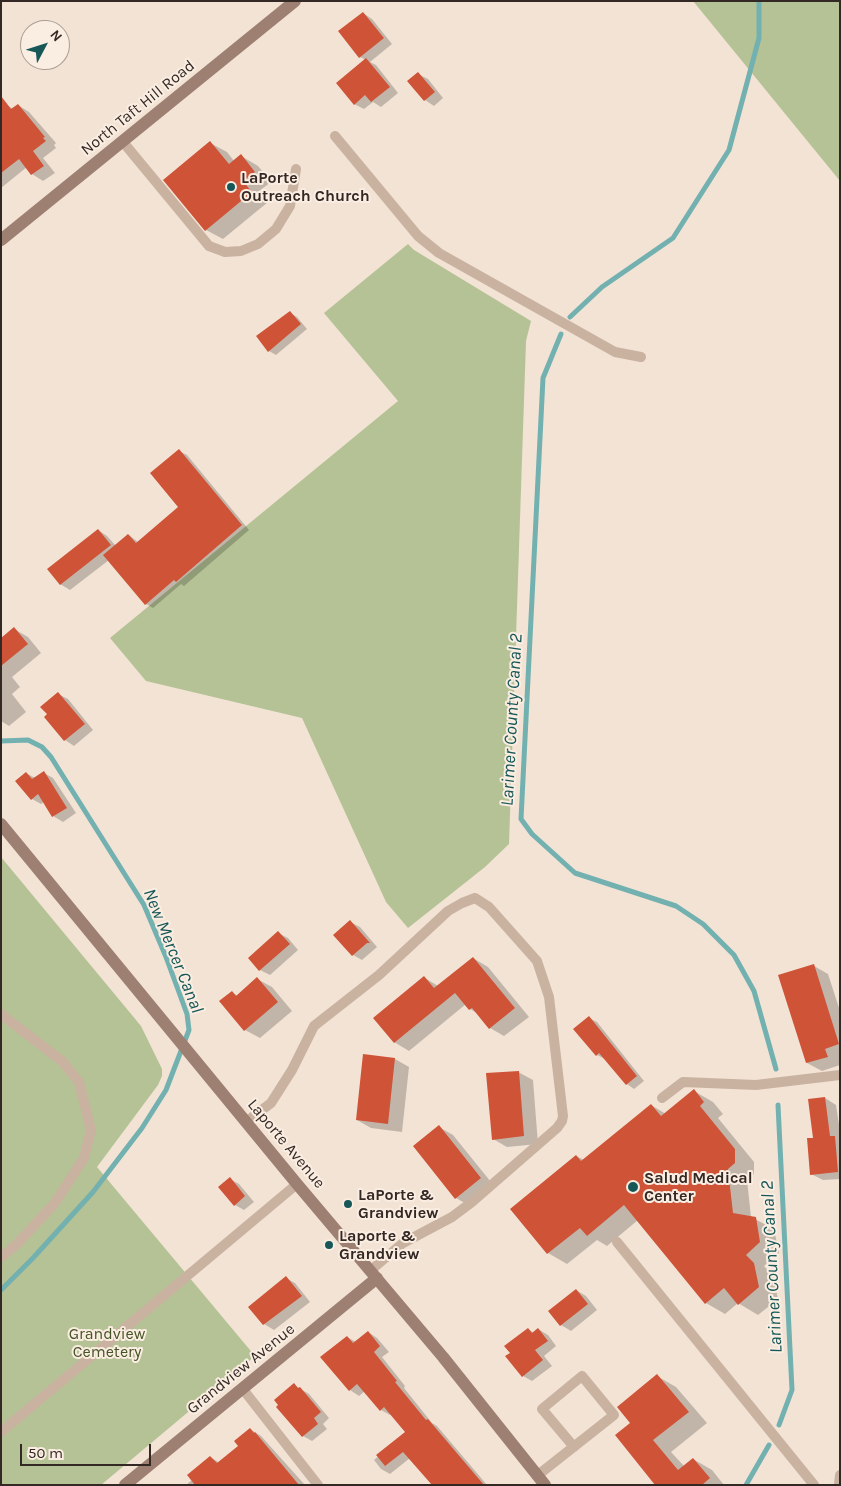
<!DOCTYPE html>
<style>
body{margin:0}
#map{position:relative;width:841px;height:1486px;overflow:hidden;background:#f2e3d5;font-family:Karla,sans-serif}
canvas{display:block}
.frame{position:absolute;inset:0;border:2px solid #342824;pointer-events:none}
.north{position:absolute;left:20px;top:20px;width:50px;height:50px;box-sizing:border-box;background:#faede1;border:1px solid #ab9e95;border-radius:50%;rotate:50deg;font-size:14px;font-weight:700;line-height:20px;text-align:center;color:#342824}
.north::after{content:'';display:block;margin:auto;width:18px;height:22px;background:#175758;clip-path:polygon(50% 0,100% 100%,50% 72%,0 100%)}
.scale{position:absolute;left:20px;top:1444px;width:131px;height:22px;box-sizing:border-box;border:2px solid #342824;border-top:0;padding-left:6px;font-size:15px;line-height:18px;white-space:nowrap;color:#342824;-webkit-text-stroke:4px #faede1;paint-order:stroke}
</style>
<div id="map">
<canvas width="841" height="1486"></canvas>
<div class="frame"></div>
<div class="north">N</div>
<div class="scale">50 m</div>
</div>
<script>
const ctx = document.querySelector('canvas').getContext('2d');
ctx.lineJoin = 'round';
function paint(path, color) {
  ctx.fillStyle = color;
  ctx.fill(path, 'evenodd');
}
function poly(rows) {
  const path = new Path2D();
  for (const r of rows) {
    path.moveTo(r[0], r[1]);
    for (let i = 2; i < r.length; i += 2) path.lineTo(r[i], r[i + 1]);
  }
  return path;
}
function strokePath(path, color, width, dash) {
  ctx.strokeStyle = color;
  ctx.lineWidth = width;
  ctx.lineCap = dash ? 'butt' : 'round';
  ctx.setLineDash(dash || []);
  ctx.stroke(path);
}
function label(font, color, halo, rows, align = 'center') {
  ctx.font = font + ' Karla,sans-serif';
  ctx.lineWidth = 4;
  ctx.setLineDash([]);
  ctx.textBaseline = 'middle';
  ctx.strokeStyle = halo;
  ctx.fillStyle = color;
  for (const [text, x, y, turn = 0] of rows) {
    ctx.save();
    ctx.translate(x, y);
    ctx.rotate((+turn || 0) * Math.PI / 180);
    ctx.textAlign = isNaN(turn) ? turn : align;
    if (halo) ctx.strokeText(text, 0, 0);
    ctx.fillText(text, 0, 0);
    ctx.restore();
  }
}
const green = poly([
 [693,1,840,1,840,181],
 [408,244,414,250,531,321,526,341,509,844,485,867,408,928,386,902,302,718,146,681,110,638,398,401,324,313],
 [1,857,141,1026,162,1069,162,1076,158,1085,97,1167,255,1356,101,1485,1,1485]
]);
const shadow = poly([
 [363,13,372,19,392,44,370,62,376,65,398,93,381,107,373,102,364,109,354,104,366,60,360,57],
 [418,74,428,79,443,98,434,106,425,100],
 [7,105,13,109,18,105,29,112,56,143,54,145,56,148,43,158,55,173,43,181,32,174,27,167,1,188,1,109],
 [210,143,227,152,234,161,241,156,258,166,271,182,259,191,268,202,223,239,206,230],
 [290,313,297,317,307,329,276,355,269,351],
 [179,451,187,455,249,530,184,586,181,584,153,608,146,604,109,560,70,590,60,584,98,530,107,536,116,546,129,535,138,542,180,507],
 [14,629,28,637,41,653,12,677,20,687,12,694,26,712,9,726,1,721,1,640],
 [58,694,68,699,93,730,74,746,65,740],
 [26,773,35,778,44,773,53,778,76,813,63,822,53,816,44,802,41,804,32,799],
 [350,922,360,927,377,947,362,960,353,955],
 [278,933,288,938,298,950,270,975,260,970],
 [473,958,488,967,529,1017,504,1036,490,1028,480,1015,470,1009,466,1004,409,1051,394,1042,425,978,438,986],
 [814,966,828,974,840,1011,840,1065,822,1071,807,1063],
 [257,979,272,987,292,1011,260,1038,245,1030,232,992,238,996],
 [589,1018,597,1022,644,1081,634,1089,627,1084,605,1059,597,1055],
 [364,1055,395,1059,409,1067,402,1132,371,1128,357,1120],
 [518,1072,533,1080,538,1144,507,1147,493,1139],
 [694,1091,713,1102,723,1114,718,1118,754,1162,754,1174,747,1180,751,1217,774,1229,779,1253,764,1266,773,1276,778,1299,758,1315,738,1303,725,1314,706,1303,638,1220,607,1246,597,1240,567,1264,548,1253,512,1209,576,1156,584,1160,651,1105,666,1114],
 [825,1098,836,1105,840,1131,840,1179,823,1180,811,1174],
 [439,1127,453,1135,495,1187,470,1206,456,1198],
 [230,1179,239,1184,254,1202,244,1210,235,1205],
 [286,1278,295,1283,310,1302,274,1330,264,1324],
 [576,1290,586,1296,597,1310,571,1331,561,1325],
 [528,1329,534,1333,538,1329,548,1335,556,1346,544,1356,552,1366,532,1381,523,1376,512,1353],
 [368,1332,377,1338,389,1352,382,1357,405,1386,404,1388,432,1423,437,1426,487,1485,448,1485,410,1458,390,1474,381,1469,374,1460,406,1432,391,1414,390,1415,381,1410,365,1391,359,1396,350,1390,347,1337,356,1342],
 [657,1376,676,1387,707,1423,671,1452,684,1466,693,1459,712,1470,724,1485,656,1485,632,1423],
 [294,1385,309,1394,329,1418,323,1424,327,1429,312,1441,303,1436],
 [250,1429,261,1436,305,1485,186,1485,192,1480,210,1457,220,1463,240,1446]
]);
const stream = poly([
 [570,317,602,287,673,238,729,150,759,38,759,1],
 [561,334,543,378,521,819,532,834,575,873,676,906,703,924,734,955,754,991,776,1069],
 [1,741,28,740,42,747,51,757,144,905,166,957,187,1014,189,1030,166,1090,142,1128,93,1192,33,1258,1,1290],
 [778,1105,792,1390,779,1425],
 [746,1485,769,1445]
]);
const building = poly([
 [363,12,384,38,359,58,338,31],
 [366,58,390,87,371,102,365,95,354,105,336,83],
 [418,72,435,92,424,101,407,81],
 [1,96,11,109,18,104,45,137,43,138,46,141,33,151,44,166,31,175,19,159,1,173],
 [210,141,229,164,241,154,255,172,243,181,252,192,205,231,163,180],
 [290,311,301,324,268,352,256,336],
 [179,449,242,525,176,582,174,580,145,605,103,555,128,534,136,543,178,507,150,473],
 [98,529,111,545,60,585,47,569],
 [14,627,28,644,1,666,1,638],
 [58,692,85,724,64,741,44,717,47,714,40,707],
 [44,771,67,808,52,817,38,794,31,800,15,781,26,772,32,779],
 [350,920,370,943,367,943,352,956,333,935],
 [278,931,290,944,259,971,248,958],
 [473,957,515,1008,489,1029,472,1008,469,1010,455,993,394,1043,373,1018,424,976,434,988],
 [814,964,839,1044,825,1049,828,1057,806,1063,778,975],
 [257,977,278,1002,244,1031,219,1001,232,991,236,996],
 [589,1016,637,1076,626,1085,599,1053,596,1056,573,1029],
 [363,1054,395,1058,388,1124,356,1120],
 [519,1071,524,1136,492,1140,486,1073],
 [694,1089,704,1102,700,1106,735,1149,735,1163,728,1169,733,1213,756,1217,760,1242,746,1255,754,1263,759,1287,738,1305,724,1288,705,1304,624,1205,587,1236,580,1228,547,1254,510,1209,576,1155,581,1161,651,1104,661,1116],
 [825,1097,830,1136,835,1136,838,1172,810,1175,807,1138,813,1138,808,1099],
 [439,1125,481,1178,455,1199,413,1146],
 [230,1177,245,1196,234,1206,218,1187],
 [286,1276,302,1296,263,1325,248,1307],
 [576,1289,588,1304,560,1326,548,1311],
 [528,1328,532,1333,538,1328,548,1341,535,1350,543,1360,522,1377,505,1356,510,1353,504,1346],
 [368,1331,380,1346,374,1352,397,1381,395,1382,426,1420,428,1419,484,1485,432,1485,403,1452,385,1466,377,1456,376,1455,405,1432,384,1407,380,1411,357,1384,349,1391,320,1357,347,1336,353,1343],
 [657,1374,689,1412,653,1440,678,1470,693,1458,710,1478,702,1485,655,1485,615,1435,630,1423,617,1407],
 [294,1383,298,1388,300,1387,321,1412,314,1418,318,1424,302,1437,276,1407,278,1405,274,1400],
 [250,1428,254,1433,255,1432,299,1485,195,1485,187,1475,210,1456,217,1463,238,1446,234,1441]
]);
const lane = poly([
 [335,136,418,236,439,253,615,352,641,357],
 [123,142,209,246,225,252,241,251,258,244,276,229,290,206,296,169],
 [1,1014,63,1062,79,1082,91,1130,84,1158,55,1203,16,1245,1,1257],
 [662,1098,683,1082,756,1085,840,1075],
 [246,1122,271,1103,292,1070,314,1026,379,975,448,911,462,903,475,898,489,907,537,961,549,997,563,1116,562,1121,557,1128,472,1202,452,1217,403,1243,371,1270],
 [617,1242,814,1485],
 [242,1388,318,1485],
 [1,1432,297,1184],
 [538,1475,614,1415,582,1376,542,1409,574,1447],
 [839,1485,840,1475]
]);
const secondary = poly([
 [1,240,295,1],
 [1,824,297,1184,443,1357,545,1485],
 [125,1485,377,1278]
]);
const markers = [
 [231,187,5,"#175758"],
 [633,1187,6,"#175758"],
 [348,1204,5,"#175758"],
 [329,1245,5,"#175758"]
];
const streetNames = [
 ["North Taft Hill Road",138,108,-39],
 ["Laporte Avenue",286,1144,50],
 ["Grandview Avenue",241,1369,-39]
];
const poiNames = [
 ["LaPorte",241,178],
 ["Outreach Church",241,196],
 ["Salud Medical",644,1178],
 ["Center",644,1196],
 ["LaPorte &",358,1195],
 ["Grandview",358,1213],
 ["Laporte &",339,1236],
 ["Grandview",339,1254]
];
const parkNames = [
 ["Grandview",107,1334],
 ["Cemetery",107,1352]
];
const waterNames = [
 ["Larimer County Canal 2",512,720,-87],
 ["New Mercer Canal",173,951,68],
 ["Larimer County Canal 2",772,1267,-93]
];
paint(green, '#b5c295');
paint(shadow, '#0003');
strokePath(stream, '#72b1b0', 5);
paint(building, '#ce5337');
strokePath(lane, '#cab2a1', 10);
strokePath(secondary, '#9e8072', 12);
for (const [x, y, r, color] of markers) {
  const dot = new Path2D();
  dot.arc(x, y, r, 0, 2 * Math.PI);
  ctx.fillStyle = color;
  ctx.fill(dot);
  strokePath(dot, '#faede1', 2);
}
label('16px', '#342824', '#faede1', streetNames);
label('bold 16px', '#342824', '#faede1', poiNames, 'left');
label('16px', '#465426', '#faede1', parkNames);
label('italic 18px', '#175758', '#faede1', waterNames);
</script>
